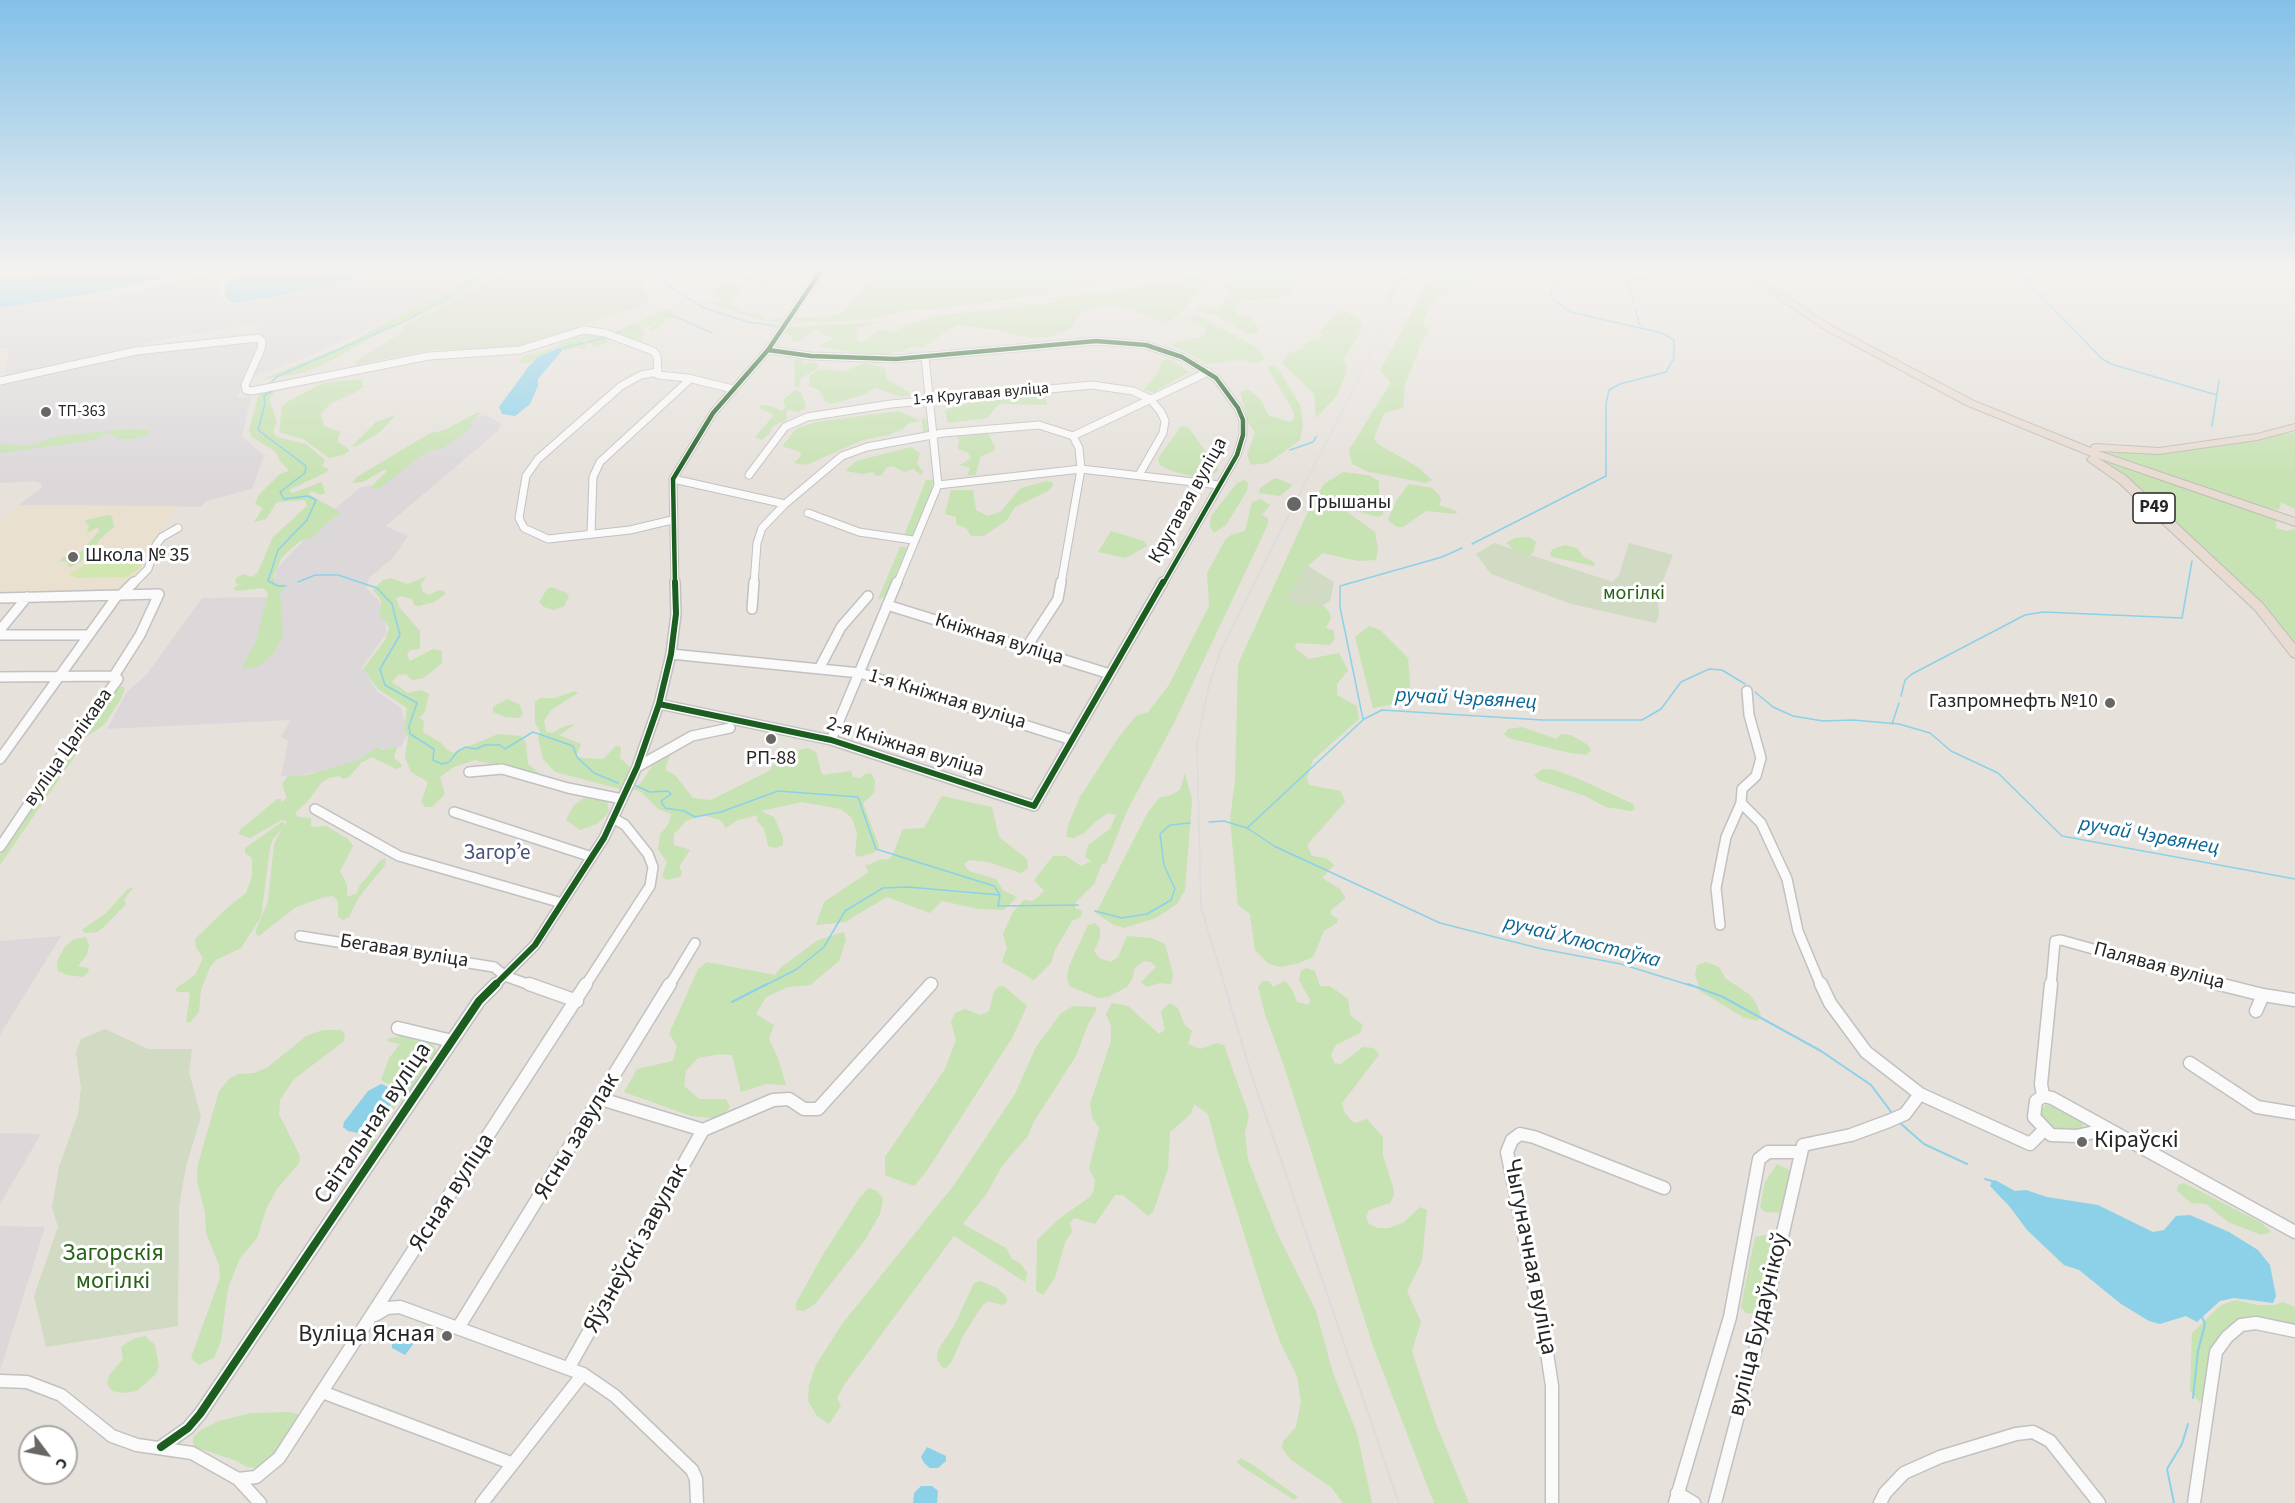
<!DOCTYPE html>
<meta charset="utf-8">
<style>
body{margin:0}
#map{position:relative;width:2295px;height:1503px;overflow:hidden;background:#e6e1db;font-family:"Source Sans 3",sans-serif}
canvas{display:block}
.north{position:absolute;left:18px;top:1425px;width:60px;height:60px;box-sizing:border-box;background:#fff;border:2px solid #a8a8a8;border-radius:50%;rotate:122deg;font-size:16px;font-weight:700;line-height:24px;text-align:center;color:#262626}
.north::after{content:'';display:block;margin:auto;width:21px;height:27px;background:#696765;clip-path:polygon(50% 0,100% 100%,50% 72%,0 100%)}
</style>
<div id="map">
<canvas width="2295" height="1503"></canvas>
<div class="north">С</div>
</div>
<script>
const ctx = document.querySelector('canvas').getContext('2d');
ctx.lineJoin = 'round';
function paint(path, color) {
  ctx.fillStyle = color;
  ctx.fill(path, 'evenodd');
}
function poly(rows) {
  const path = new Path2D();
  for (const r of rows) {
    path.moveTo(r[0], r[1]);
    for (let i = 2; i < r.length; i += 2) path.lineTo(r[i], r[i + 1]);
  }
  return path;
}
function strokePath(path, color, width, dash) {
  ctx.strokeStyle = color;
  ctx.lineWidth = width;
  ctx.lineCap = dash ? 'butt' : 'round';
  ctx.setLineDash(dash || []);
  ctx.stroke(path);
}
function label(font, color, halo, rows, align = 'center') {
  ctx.font = font + ' "Source Sans 3",sans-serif';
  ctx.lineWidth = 6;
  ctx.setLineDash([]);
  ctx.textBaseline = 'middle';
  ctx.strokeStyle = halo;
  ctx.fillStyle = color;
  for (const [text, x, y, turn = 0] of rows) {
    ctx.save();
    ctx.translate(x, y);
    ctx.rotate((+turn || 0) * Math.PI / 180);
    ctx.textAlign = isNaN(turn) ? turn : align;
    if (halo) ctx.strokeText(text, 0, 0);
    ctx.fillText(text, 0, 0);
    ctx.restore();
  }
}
const industrial = poly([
 [217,271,233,271,220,279,218,286,223,299,229,304,240,304,385,271,476,271,412,309,316,353,255,376,264,341,257,325,260,323,145,343,144,345,4,377,9,348,0,349,0,308,50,300,99,300],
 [259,340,237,398,251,397,242,436,264,456,252,489,206,501,201,507,18,505,41,489,42,484,36,481,0,483,0,384,137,354],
 [485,415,501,423,499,430,386,526,408,536,393,558,369,578,367,589,380,602,386,621,386,634,362,667,377,691,401,708,408,733,401,747,376,750,360,763,290,777,281,776,288,741,281,736,291,720,107,729,126,693,147,674,202,598,268,597,278,567,330,513,361,487,379,484,471,418],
 [61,936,0,1035,0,941],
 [0,1133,41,1134,0,1204],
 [0,1226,45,1227,0,1371]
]);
const education = poly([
 [18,505,178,506,149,547,144,567,121,592,0,593,0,519]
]);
const green = poly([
 [478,271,499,271,443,305,371,338,323,365,302,373,261,380,345,345],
 [753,271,794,271,792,273,797,277,792,280,783,276,764,285,762,282,747,282,744,279],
 [874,271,1198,271,1159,271,1137,279,1108,280,1031,296,939,309,910,310,867,320,790,323,794,318,832,316,842,312,864,287],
 [1211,271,1217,273,1216,278,1197,292,1185,309,1166,324,1129,309,1102,306,1082,312,1071,329,1049,337,1030,338,997,330,957,325,922,348,914,346,899,352,893,351,891,356,885,358,822,347,820,345,835,338,823,335,819,330,813,330,800,342,791,340,791,336,784,332,790,327,880,322,858,328,857,339,859,342,866,341,873,333,885,329,893,332,907,324,936,316,1054,302,1046,298,1106,293,1160,281,1175,286,1177,281],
 [1248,271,1309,271,1300,272,1293,292,1284,298,1244,300,1236,306,1237,314,1248,316,1256,323,1259,333,1247,333,1212,314,1192,311,1204,305,1212,309,1218,309,1231,292,1225,289,1225,285],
 [1377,271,1401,271,1396,277,1406,276,1391,301,1386,296,1393,284,1383,277,1373,278],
 [1438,271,1486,271,1472,285,1438,295,1427,311,1423,323,1429,332,1421,344,1405,385,1403,408,1384,413,1374,438,1378,444,1418,467,1432,480,1426,483,1369,472,1352,464,1349,450,1391,382,1380,371,1428,280],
 [723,283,748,288,732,291,742,294,730,300,740,311,760,314,764,316,762,319,769,320,783,317,778,322,761,320,704,302,718,303,723,299,712,293],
 [665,309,671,309,676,317,662,320,665,320,665,323,653,331,649,330,649,328,657,323,641,329,645,331,641,342,613,333],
 [1341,310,1359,317,1363,327,1343,360,1347,366,1346,373,1336,397,1316,418,1314,394,1282,363,1289,353,1302,349,1307,342,1320,339,1322,335,1319,332],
 [1195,314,1258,348,1264,358,1258,363,1241,360,1207,364,1171,344,1204,336,1206,329,1188,320],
 [586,332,607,335,610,339,606,344,594,347,586,339,583,340,586,346,582,349,575,347,565,352,563,348,557,347,530,363,519,363,523,356,542,352,576,337,583,337],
 [799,357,803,359,804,366,809,361,819,364,817,369,801,378,799,386,795,387,794,360],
 [1162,360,1172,360,1189,372,1154,392,1143,390,1158,372],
 [864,363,885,368,887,379,910,393,910,396,902,397,875,388,863,395,831,404,825,401,819,390,809,386,810,375,821,369,846,371],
 [1273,365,1280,371,1301,407,1303,425,1300,440,1268,463,1251,465,1247,455,1255,433,1248,422,1240,392,1247,389,1253,393,1261,400,1268,415,1289,422,1294,419,1294,412,1269,371,1268,366],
 [362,379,363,386,358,391,330,404,321,414,324,426,340,432,337,442,348,448,349,451,343,455,329,458,303,439,279,432,282,406,289,401,323,383],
 [274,388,276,390,269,399,277,421,273,432,277,437,306,444,325,460,322,466,328,469,327,472,289,490,292,493,322,482,325,493,320,495,312,491,308,494,340,512,311,538,300,541,282,557,273,577,276,583,284,584,285,589,280,592,283,636,273,654,260,666,241,669,256,642,268,593,263,588,236,591,233,588,239,585,235,582,236,578,244,574,251,577,257,574,273,537,307,506,305,500,277,502,266,519,254,522,263,508,255,504,258,496,280,474,289,471,280,461,276,452,252,437,249,430,258,397,264,390],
 [795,390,801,392,806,405,805,409,798,412,789,410,786,412,787,420,773,426,769,434,762,440,755,437,774,415,759,408,760,405,771,406,782,411,786,407,783,400],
 [1040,395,1047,401,1047,405,999,404,987,418,948,423,945,411,950,408,974,402],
 [898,411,921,421,925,417,929,433,923,434,922,421,909,423,903,429,889,435,863,440,806,465,794,463,801,456,800,452,782,446,796,429,816,422],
 [477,413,482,413,471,420,472,425,466,433,441,449,427,451,380,488,375,490,372,486,386,472,385,469,363,482,352,483,357,477,430,433,442,431],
 [396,415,380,432,357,446,351,447,376,422],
 [1181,426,1188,427,1219,470,1211,476,1196,477,1171,471,1160,465,1158,458],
 [127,429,150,430,147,435,133,439,118,439,109,433,92,441,0,453,0,444,30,446,56,436],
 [2295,432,2295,509,2281,502,2279,510,2272,509,2231,497,2088,448,2153,453],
 [988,433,995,447,994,451,980,457,976,475,967,476,970,468,960,465,971,458,967,452,958,449,959,439,956,437],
 [911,447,920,453,917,463,923,472,921,475,913,469,905,472,892,466,887,467,881,476,876,476,873,472,863,474,845,471,856,461],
 [2090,456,2276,519,2276,528,2286,531,2295,529,2295,645,2106,464],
 [1343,472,1368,475,1379,481,1379,497,1384,501,1383,515,1378,517,1352,510,1347,512,1375,532,1378,548,1376,560,1358,561,1323,553,1302,571,1301,581,1329,612,1331,618,1326,628,1333,630,1335,638,1330,645,1296,643,1295,648,1309,659,1339,653,1348,670,1337,684,1337,695,1357,706,1359,719,1313,760,1307,778,1309,785,1341,791,1345,802,1307,845,1312,856,1326,858,1334,865,1322,878,1340,889,1346,898,1331,910,1331,915,1338,919,1337,923,1324,931,1313,957,1299,963,1280,967,1269,964,1255,950,1250,914,1238,905,1230,819,1235,780,1238,664,1312,503,1324,484],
 [1275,478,1293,485,1280,496,1259,493,1260,488],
 [926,480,933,480,932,487,913,536,903,538],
 [1244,480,1248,483,1247,491,1226,525,1214,533,1210,527,1211,516,1237,483],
 [1046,481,1052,482,1053,486,1048,491,1015,507,1007,520,984,536,971,536,966,528,956,524,956,517,945,514,951,490,973,490,976,510,988,516,1000,512,1021,488],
 [1409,484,1432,488,1439,495,1441,500,1439,505,1456,511,1457,514,1426,511,1403,527,1397,527,1388,520,1396,501],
 [1260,499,1270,505,1262,515,1268,518,1268,524,1174,723,1127,811,1106,863,1102,864,1094,884,1076,902,1075,908,1082,911,1081,917,1072,921,1055,950,1051,963,1034,980,1002,962,1007,948,1003,934,1013,912,1024,900,1033,901,1044,891,1034,880,1053,856,1066,856,1081,866,1091,861,1085,857,1088,845,1110,829,1116,815,1109,813,1097,820,1084,833,1074,838,1066,837,1068,825,1080,797,1118,738,1136,716,1148,712,1169,685,1209,606,1207,573,1225,540,1231,535,1245,531,1252,502],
 [108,515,112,516,114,527,99,540,89,557,71,567,69,567,67,562,59,561,62,558,81,552,99,531,98,527,87,533,89,525,85,522,86,520],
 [1111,531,1144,541,1147,546,1126,558,1098,552],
 [1529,537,1536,542,1533,553,1528,556,1516,552,1506,543,1515,538],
 [1565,545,1577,548,1583,556,1595,563,1594,566,1552,557,1550,553,1553,549],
 [900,547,907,547,887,596,878,599],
 [427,576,421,584,423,592,429,595,439,590,444,591,445,594,434,602,419,606,414,605,412,599,401,596,396,598,399,607,420,631,420,649,410,650,407,655,410,661,433,649,442,651,442,663,424,678,412,680,406,674,398,675,392,682,408,693,421,690,429,694,425,712,419,718,424,721,423,732,440,742,449,751,453,753,498,734,521,736,526,743,528,764,544,777,475,760,454,767,440,777,445,794,432,807,425,807,421,802,428,782,411,772,405,757,408,737,404,729,407,708,378,689,363,669,385,640,389,629,387,623,380,616,381,600,373,590,383,580,390,578,408,584],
 [551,587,567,593,569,597,564,606,554,610,544,607,539,602,548,588],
 [1369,626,1380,630,1408,658,1411,694,1396,704,1373,708,1355,637],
 [121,686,125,688,121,699,104,725,86,737,80,738,80,735,116,688],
 [575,691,578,693,551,710,544,721,546,732,552,733,565,726,576,724,559,735,581,744,577,754,577,757,583,758,603,759,616,746,621,747,620,758,629,766,630,772,620,789,555,772,543,759,538,739,540,731,535,723,535,702,540,698,555,698],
 [507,699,519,704,523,714,519,718,505,717,493,712,493,707],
 [1522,727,1557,739,1561,734,1571,735,1588,745,1591,750,1586,755,1570,753,1508,738,1504,734,1508,729],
 [77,744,80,746,77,753,0,865,0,855,71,747],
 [377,747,381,750,397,747,394,758,402,765,401,767,396,769,372,757,361,763,349,777,343,779,339,776,329,778,322,782,307,802,295,813,298,817,311,818,311,826,314,827,326,826,348,839,353,846,340,871,347,885,347,897,357,893,360,885,381,860,386,859,385,865,359,897,349,917,343,920,338,917,338,901,333,896,325,897,296,907,259,936,256,934,256,930,268,901,274,844,282,829,273,839,270,848,261,917,241,948,216,960,210,967,201,990,199,1012,190,1023,186,1022,190,994,188,992,177,992,175,989,195,975,203,958,196,947,195,939,227,908,246,893,252,877,252,858,245,853,245,848,282,822,285,823,284,827,287,821,282,820,250,838,238,834,241,829,277,799,281,799,282,802,287,798,282,784,288,776,307,775,359,760],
 [808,748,816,752,822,775,851,771,853,777,861,778,865,774,871,773,875,781,874,793,863,803,879,846,874,853,858,857,855,853,857,833,852,818,841,809,802,802,761,811,774,817,783,837,783,845,775,848,768,846,764,828,757,821,758,815,738,820,726,828,720,820,702,815,686,821,674,834,674,845,690,850,679,867,682,872,680,877,666,880,662,876,667,862,658,849,660,835,669,823,671,814,658,809,641,792,632,789,641,783,656,760,671,752,665,770,675,775,693,798,711,800,769,771,781,754],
 [1543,769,1555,770,1579,779,1633,804,1635,809,1631,811,1606,807,1585,796,1538,780,1534,775],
 [1185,773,1192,800,1185,890,1177,904,1156,918,1124,928,1112,924,1096,913,1148,812,1160,797,1169,796,1180,790],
 [589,795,607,801,609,812,597,824,580,830,566,820,574,805],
 [942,796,992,807,999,837,1027,859,1028,868,1021,873,988,862,970,860,964,864,969,871,996,879,1003,890,1017,897,1004,910,979,909,942,901,930,913,887,897,845,922,816,925,824,902,869,872,865,866,882,859,888,860,893,854,903,829,924,828],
 [134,887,124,899,126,904,105,926,97,932,86,933,82,930,106,913,128,889],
 [1095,923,1100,929,1100,938,1094,951,1099,958,1111,962,1118,957,1127,936,1152,938,1165,944,1173,974,1172,981,1170,984,1160,983,1146,987,1141,982,1156,967,1151,962,1144,961,1134,969,1133,977,1127,987,1108,997,1098,998,1069,986,1067,978,1069,966,1088,925],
 [844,932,846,940,839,961,810,985,788,987,766,997,756,1014,774,1025,769,1039,778,1058,786,1085,766,1084,741,1092,732,1055,719,1054,698,1058,686,1071,684,1086,699,1099,726,1099,730,1107,720,1119,691,1116,624,1092,637,1069,673,1061,677,1046,669,1034,698,969,707,962,775,975,780,968,818,940],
 [86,937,89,945,87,955,78,966,88,968,89,971,83,977,67,975,58,971,57,961,64,948,74,939],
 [1706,962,1719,967,1725,978,1750,995,1756,1003,1761,1016,1757,1021,1743,1017,1700,991,1695,974,1697,965],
 [1306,968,1315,971,1320,986,1330,986,1348,999,1350,1015,1363,1025,1360,1033,1336,1045,1331,1054,1334,1063,1341,1064,1363,1047,1374,1048,1379,1055,1342,1103,1344,1112,1354,1123,1367,1119,1383,1137,1383,1156,1393,1187,1394,1195,1390,1203,1369,1210,1366,1217,1369,1224,1378,1228,1389,1228,1403,1223,1420,1207,1427,1210,1422,1261,1407,1291,1421,1322,1412,1351,1436,1424,1469,1503,1434,1503,1373,1346,1284,1066,1265,1014,1258,987,1263,981,1269,981,1273,987,1285,981,1292,989,1297,1002,1309,1005,1310,1000,1299,980,1301,971],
 [999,986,1005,987,1027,1006,1012,1038,926,1172,914,1186,885,1175,885,1157,945,1069,956,1040,951,1022,955,1013,965,1009,981,1015,989,1011,994,991],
 [1112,1003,1128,1006,1159,1034,1165,1030,1161,1011,1170,1003,1178,1008,1184,1024,1192,1031,1188,1044,1200,1049,1217,1043,1224,1045,1249,1115,1245,1133,1248,1160,1277,1233,1316,1311,1333,1373,1357,1433,1372,1503,1343,1503,1331,1487,1291,1460,1282,1448,1283,1441,1296,1427,1301,1402,1297,1376,1281,1344,1266,1303,1218,1152,1208,1114,1194,1104,1191,1114,1170,1132,1168,1169,1153,1212,1148,1216,1123,1195,1115,1195,1095,1224,1074,1218,1070,1223,1072,1232,1065,1242,1055,1278,1043,1295,1036,1291,1037,1240,1060,1218,1090,1197,1094,1190,1095,1180,1089,1169,1099,1128,1092,1117,1090,1104,1111,1041,1111,1026,1106,1014],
 [1073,1006,1096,1007,1096,1011,1088,1024,1076,1056,1033,1123,1028,1136,1002,1166,987,1193,963,1224,1006,1248,1012,1259,1021,1264,1027,1273,1025,1282,954,1236,844,1385,837,1398,841,1406,829,1424,817,1416,808,1401,809,1385,816,1365,842,1324,954,1185,1015,1094,1036,1047,1061,1013],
 [323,1030,341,1030,345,1034,344,1041,293,1080,280,1100,279,1114,300,1156,299,1163,277,1189,267,1207,257,1238,240,1258,228,1288,221,1341,214,1358,199,1365,191,1358,220,1278,219,1265,206,1233,205,1213,197,1180,198,1164,219,1091,229,1079,238,1074,254,1073,268,1067,306,1036],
 [401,1036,432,1044,436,1049,435,1057,417,1082,390,1113,383,1128,375,1136,376,1147,370,1154,367,1152,366,1145,358,1140,380,1122,396,1099,395,1088,381,1080,389,1058,400,1044,387,1041,387,1039],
 [2053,1104,2076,1115,2083,1123,2083,1127,2078,1131,2054,1130,2042,1117,2042,1109,2046,1105],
 [1777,1164,1789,1170,1790,1186,1785,1213,1765,1212,1760,1207,1765,1182],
 [2184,1183,2262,1223,2271,1232,2261,1235,2228,1222,2206,1204,2191,1203,2177,1191,2178,1185],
 [869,1188,877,1191,883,1199,880,1214,865,1240,815,1304,804,1311,796,1310,796,1303,824,1253,860,1197],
 [1766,1235,1773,1250,1757,1314,1746,1313,1741,1307,1755,1237],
 [980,1281,997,1288,1006,1296,1007,1302,1002,1305,988,1301,982,1306,963,1336,952,1361,946,1368,942,1367,937,1360,938,1350,954,1326,974,1283],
 [2236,1300,2257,1305,2275,1305,2283,1302,2295,1307,2295,1328,2255,1320,2225,1335,2205,1400,2200,1402,2190,1391,2192,1333,2221,1305],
 [145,1336,155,1345,159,1366,156,1374,137,1391,123,1393,112,1391,107,1384,109,1375,123,1359,121,1347,133,1339],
 [289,1412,298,1414,298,1422,266,1466,256,1468,247,1467,237,1461,195,1447,193,1442,193,1437,201,1430,219,1421,251,1413],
 [1241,1458,1253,1465,1298,1497,1294,1500,1241,1466,1237,1462]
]);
const cemetery = poly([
 [515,271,641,271,640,277,650,301,642,306,513,348,429,350,355,365,356,361,404,331,403,325,437,310,500,274],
 [1494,543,1613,582,1619,575,1629,543,1673,555,1657,595,1659,615,1656,623,1571,604,1491,574,1476,554],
 [1306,565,1334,582,1330,601,1324,605,1299,606,1287,599],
 [105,1029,148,1049,192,1049,189,1072,201,1117,186,1166,179,1207,178,1326,46,1347,34,1296,58,1227,52,1207,59,1167,78,1114,81,1088,76,1052,81,1039]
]);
const pitch = poly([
 [137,562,141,565,139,569,126,577,76,578,70,574,87,563]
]);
const water = poly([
 [59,271,193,271,97,293,0,308,0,280],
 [247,271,385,271,287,294,239,303,230,302,225,296,225,283],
 [558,348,562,348,562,351,538,379,538,386,530,404,515,416,502,414,499,407,529,366,538,357],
 [381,1084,393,1089,394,1099,386,1113,363,1134,348,1131,343,1127,344,1122,368,1091],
 [1995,1180,2015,1191,2026,1190,2047,1197,2098,1205,2153,1232,2164,1230,2176,1216,2190,1215,2229,1232,2258,1250,2270,1265,2276,1296,2273,1303,2234,1298,2220,1301,2197,1322,2186,1316,2160,1324,2149,1321,2121,1304,2079,1270,2064,1265,2027,1230,2010,1207,1990,1186,1992,1181],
 [408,1328,420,1335,405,1355,392,1348,392,1344,402,1330],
 [927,1447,946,1456,946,1461,938,1468,930,1468,924,1463,921,1457],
 [921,1486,932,1486,938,1491,937,1503,913,1503,914,1493]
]);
const streamFar1 = poly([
 [657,271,667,285,704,308,748,322,776,326],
 [2017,271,2101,358,2111,364,2217,395],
 [1634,304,1627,281,1669,271],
 [1635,309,1640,326],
 [676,317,712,333],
 [616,333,620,331],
 [562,348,608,337],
 [271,382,278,376,409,319,492,271],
 [272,391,264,396,265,404,258,430,306,466,305,473,280,492,284,499,308,496,316,500,307,520,278,550,268,581,278,586,286,586],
 [2212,426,2219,380],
 [1290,450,1313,442,1316,437],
 [1472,544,1606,476,1606,404,1609,390,1620,384,1666,372,1674,358,1674,340,1662,333,1570,312,1552,298,1551,293,1561,271],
 [298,582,315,575,338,575,377,588,392,604,400,635,380,669,385,685,417,703,409,726,410,734,434,749,433,760,442,764,449,762,458,751,466,747,476,749,485,745,500,745,505,749,533,732,573,746,577,757,594,773,618,783],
 [1755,692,1773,707,1793,716,1823,721,1853,720,1899,724,1930,733,1951,751,1998,773,2062,836,2295,879],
 [1901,696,1905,680,1912,674,2025,615,2043,612,2182,618,2192,561],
 [1363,719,1340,607,1340,586,1442,557,1462,548],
 [1892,724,1899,703],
 [634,785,650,792,668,791,671,794,661,801,665,808,684,811,695,817,721,812,778,791,858,797,876,849,994,886,1000,895,998,906,1078,905],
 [1209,822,1224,821,1247,828,1364,719,1382,710,1542,720,1642,720,1661,709,1681,682,1709,669,1722,670,1745,684],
 [1247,828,1274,846,1440,923,1542,949,1621,964,1692,986],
 [1095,911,1122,918,1147,914,1171,900,1175,889,1164,865,1160,834,1170,825,1190,823],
 [764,986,797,969,824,947,845,911,883,888,908,887,1000,895]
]);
const stream = poly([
 [1688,984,1723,997,1821,1051,1871,1085,1892,1113],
 [732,1002,767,984],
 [1900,1123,1924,1144,1967,1164],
 [1985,1179,1992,1181],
 [2193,1398,2198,1351,2205,1324,2202,1317],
 [2174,1503,2167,1469,2182,1444,2188,1424]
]);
const minorFar2 = poly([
 [768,350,811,356,896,359,1096,341,1146,345,1182,357,1216,378,1238,408,1243,420,1243,435,1237,455,1163,584],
 [658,372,641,375,621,386,538,459,526,476,519,518,524,528,548,539,630,530,672,520],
 [0,381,136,351,258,338,262,341,261,349,245,385,246,390,252,391,429,356,520,350,584,330,605,333,653,351,657,356,658,375,688,378,733,389],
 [1073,436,1208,372],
 [749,475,785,427,807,417,891,404,1092,385,1133,391,1150,399,1161,412,1165,421,1163,433,1139,475],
 [673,479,785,504],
 [938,485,1081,469,1219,485],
 [808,513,859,532,913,540],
 [591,534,593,477,600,462,687,382],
 [133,584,148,569,156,545,162,537,178,528],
 [675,584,673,479,713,413,768,350,821,271],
 [754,584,757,543,762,528,785,504,842,456,867,447,943,433,1039,425,1073,436,1079,448,1081,469,1061,584],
 [897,584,938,485,925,356]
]);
const minorFar1 = poly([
 [121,595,134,582],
 [0,598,159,594,140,635,114,676],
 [887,605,1110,674],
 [752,609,754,582],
 [0,630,27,597],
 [0,635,89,635],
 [1026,648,1058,599,1061,582],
 [671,654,860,673,1072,740],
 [819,669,841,627,868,596],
 [0,677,114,676,118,679,59,759,0,847],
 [659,704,831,740,1034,806,1163,582],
 [831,740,897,582],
 [0,759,117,596],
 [637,767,692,736,730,728],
 [469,772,502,769,568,788,622,799],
 [1741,803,1761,823,1787,879,1798,931,1821,986],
 [315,809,399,856,562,903],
 [454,812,592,857],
 [1720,925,1716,888,1726,837,1741,803,1742,789,1756,776,1761,758,1749,715,1747,691],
 [300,936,494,967,505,976,533,986],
 [494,986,535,945,604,838,637,767,659,704,671,654,676,614,675,582],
 [585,986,650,886,653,867,648,854,625,825,613,818],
 [669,986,695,943],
 [929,986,931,984],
 [2051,986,2055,941,2061,940,2225,986]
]);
const minor = poly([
 [529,984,577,1001],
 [1821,984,1830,1003,1866,1052,1920,1094,2030,1144,2044,1130],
 [2219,984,2263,995],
 [2256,1011,2263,995,2295,1000],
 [398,1028,452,1041],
 [2190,1063,2257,1107,2295,1113],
 [2043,1096,2041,1084,2051,984],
 [601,1099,703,1130,773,1100,789,1099,804,1109,818,1109,931,984],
 [2107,1129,2077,1136,2051,1135,2034,1117,2036,1101,2043,1096,2052,1098,2295,1232],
 [375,1315,387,1308,400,1307,583,1374,615,1396,692,1470,696,1479,697,1503],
 [458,1328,670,984],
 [569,1367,703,1130],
 [0,1381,27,1382,61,1395,112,1436,137,1445,192,1453,238,1479,260,1503],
 [322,1392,511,1463],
 [161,1447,188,1428,200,1414,479,1001,496,984],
 [238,1479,256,1477,279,1458,586,984],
 [1677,1493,1694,1503],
 [482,1503,583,1374],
 [1552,1503,1552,1386,1544,1333,1507,1152,1512,1140,1520,1134,1534,1137,1664,1188],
 [1675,1503,1730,1317,1759,1159,1768,1152,1801,1152],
 [1715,1503,1762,1324,1803,1145,1851,1135,1889,1121,1905,1114,1920,1094],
 [1880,1503,1885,1493,1904,1473,1940,1457,2016,1434,2033,1432,2050,1441,2099,1503],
 [2194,1503,2216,1352,2227,1337,2241,1325,2256,1323,2295,1331]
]);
const highway = poly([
 [1737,271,1748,271,1830,325,1974,401,2091,448,2092,445,2096,444,2159,448,2257,434,2295,424,2295,430,2257,440,2159,454,2098,451,2295,518,2295,526,2098,458,2126,476,2263,604,2295,644,2295,658,2291,656,2255,610,2118,482,2088,461,2087,459,2091,456,1966,405,1824,329,1737,271]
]);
const railFar1 = poly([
 [1225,986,1201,908,1197,744,1209,686,1222,647,1413,271]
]);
const rail = poly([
 [1224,984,1251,1073,1399,1503]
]);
const cyclewayFar2 = poly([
 [768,350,811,356,896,359,1096,341,1146,345,1182,357,1216,378,1238,408,1243,420,1243,435,1237,455,1163,584],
 [675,584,673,479,713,413,768,350,821,271]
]);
const cyclewayFar1 = poly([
 [659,704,831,740,1034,806,1163,582],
 [494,986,535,945,604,838,637,767,659,704,671,654,676,614,675,582]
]);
const cycleway = poly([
 [161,1447,188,1428,200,1414,479,1001,496,984]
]);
const markers = [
 [46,412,6,"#696765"],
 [1294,504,8,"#696765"],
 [73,557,6,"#696765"],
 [2110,703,6,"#696765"],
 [771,739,6,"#696765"],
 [2082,1142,6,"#696765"],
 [447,1336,6,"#696765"]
];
const farStreetnames = [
 ["1-я Кругавая вуліца",981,395,-5]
];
const farPoinames = [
 ["ТП-363",58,412]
];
const shields = [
 [2154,508,42]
];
const shieldNames = [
 ["Р49",2154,508]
];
const streetNames = [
 ["Кругавая вуліца",1189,501,-61],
 ["Кніжная вуліца",999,640,17],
 ["1-я Кніжная вуліца",947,700,17],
 ["вуліца Цалікава",69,748,-55],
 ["2-я Кніжная вуліца",905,748,17],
 ["Бегавая вуліца",404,952,9],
 ["Палявая вуліца",2159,967,15]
];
const poiNames = [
 ["Грышаны",1308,504],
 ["Школа № 35",85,557],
 ["Газпромнефть №10",2098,703,"right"],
 ["РП-88",771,760,"center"]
];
const parkNames = [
 ["могілкі",1634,595]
];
const waterNames = [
 ["ручай Чэрвянец",1466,700,3],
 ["ручай Чэрвянец",2149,837,10],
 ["ручай Хлюстаўка",1582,943,14]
];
const neighbourhoodNames = [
 ["Загорʼе",497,854]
];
const nearStreetnames = [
 ["Світальная вуліца",374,1124,-56],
 ["Ясны завулак",578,1137,-59],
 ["Ясная вуліца",453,1193,-57],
 ["Яўзнеўскі завулак",637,1249,-61],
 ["Чыгуначная вуліца",1529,1257,79],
 ["вуліца Будаўнікоў",1760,1325,-76]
];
const nearPoinames = [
 ["Кіраўскі",2094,1142],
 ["Вуліца Ясная",435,1336,"right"]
];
const nearParknames = [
 ["Загорскія",113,1255],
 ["могілкі",113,1283]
];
paint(industrial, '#dcd8da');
paint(education, '#e9e0cf');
paint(green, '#c7e2b3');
paint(cemetery, '#d1dac2');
paint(pitch, '#d2e6b0');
paint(water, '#8dd1e9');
strokePath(streamFar1, '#8dd1e9', 1.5);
strokePath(stream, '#8dd1e9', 2);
strokePath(minorFar2, '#c2c1c1', 9);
strokePath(minorFar1, '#c2c1c1', 12);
strokePath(minor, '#c2c1c1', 15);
strokePath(highway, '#bebdbb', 2);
strokePath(minorFar2, '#fbfafa', 7);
strokePath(minorFar1, '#fbfafa', 9);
strokePath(minor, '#fbfafa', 12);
paint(highway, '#e8dbd1');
strokePath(railFar1, '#dcdbdd', 1.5);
strokePath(rail, '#dcdbdd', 2);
strokePath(cyclewayFar2, '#1b5e20', 4.5);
strokePath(cyclewayFar1, '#1b5e20', 6);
strokePath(cycleway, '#1b5e20', 8);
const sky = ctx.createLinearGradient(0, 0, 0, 481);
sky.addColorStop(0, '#83c0e8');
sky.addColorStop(0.56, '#f4f2ef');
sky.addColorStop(1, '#f4f2ef00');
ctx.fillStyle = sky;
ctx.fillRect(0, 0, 2295, 481);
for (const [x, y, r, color] of markers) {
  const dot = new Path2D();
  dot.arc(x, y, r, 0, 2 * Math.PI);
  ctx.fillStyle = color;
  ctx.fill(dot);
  strokePath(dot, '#fff', 2);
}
label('16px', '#262626', '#fff', farStreetnames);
label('16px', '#262626', '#fff', farPoinames, 'left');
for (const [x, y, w] of shields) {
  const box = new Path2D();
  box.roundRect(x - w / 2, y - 15, w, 30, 4.5);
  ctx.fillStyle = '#fff';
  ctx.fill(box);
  strokePath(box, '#262626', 1.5);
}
label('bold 18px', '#262626', null, shieldNames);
label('20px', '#262626', '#fff', streetNames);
label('20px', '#262626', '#fff', poiNames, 'left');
label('20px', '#276218', '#fff', parkNames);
label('italic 21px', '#0c6695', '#fff', waterNames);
label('21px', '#475077', '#fff', neighbourhoodNames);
label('24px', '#262626', '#fff', nearStreetnames);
label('24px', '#262626', '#fff', nearPoinames, 'left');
label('24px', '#276218', '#fff', nearParknames);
</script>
